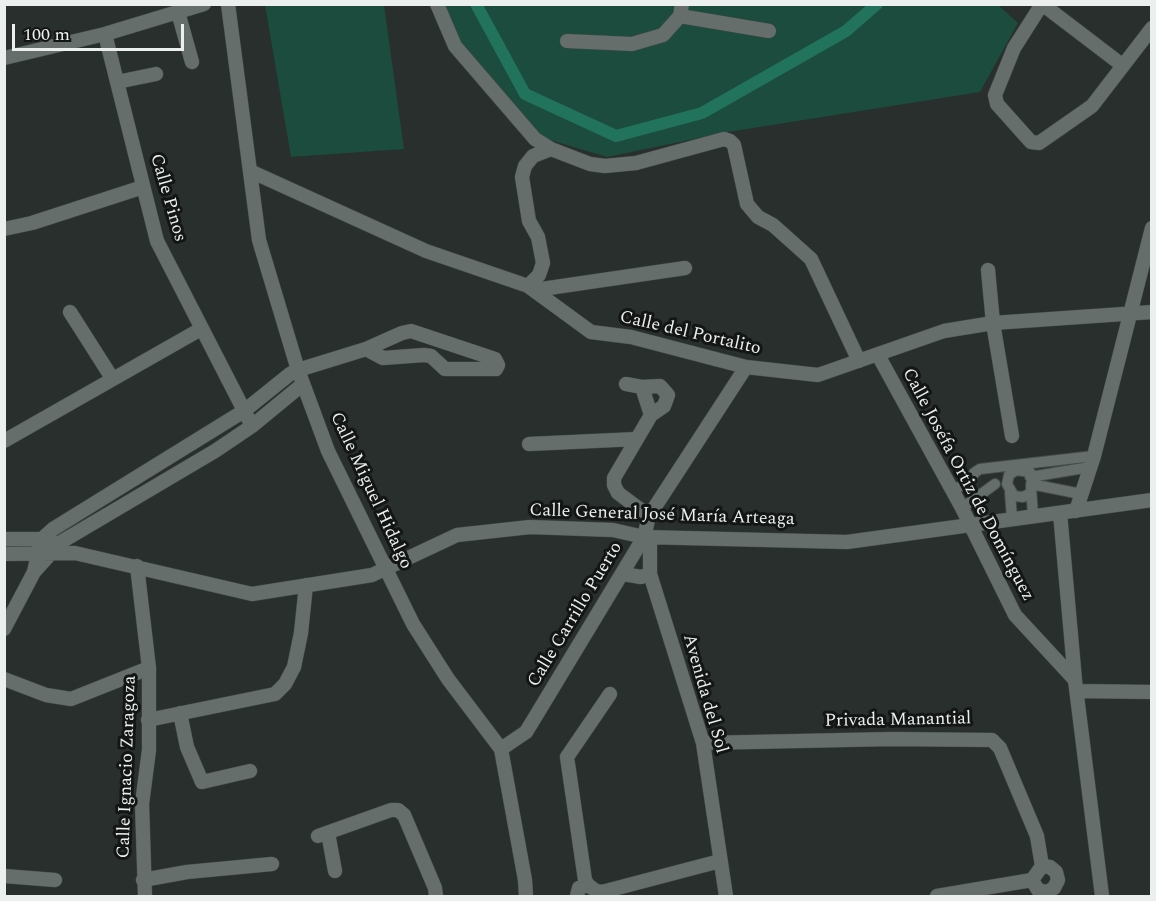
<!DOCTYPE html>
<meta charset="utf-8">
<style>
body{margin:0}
#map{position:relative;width:1156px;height:901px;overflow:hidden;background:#282f2c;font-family:Spectral,serif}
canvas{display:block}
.frame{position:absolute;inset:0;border:6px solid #ebf0ee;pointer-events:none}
.scale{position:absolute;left:12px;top:24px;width:172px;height:27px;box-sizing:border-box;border:3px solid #ebf0ee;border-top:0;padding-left:8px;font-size:18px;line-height:21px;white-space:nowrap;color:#ebf0ee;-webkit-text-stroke:4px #131615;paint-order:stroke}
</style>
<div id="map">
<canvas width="1156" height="901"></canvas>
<div class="frame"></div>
<div class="scale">100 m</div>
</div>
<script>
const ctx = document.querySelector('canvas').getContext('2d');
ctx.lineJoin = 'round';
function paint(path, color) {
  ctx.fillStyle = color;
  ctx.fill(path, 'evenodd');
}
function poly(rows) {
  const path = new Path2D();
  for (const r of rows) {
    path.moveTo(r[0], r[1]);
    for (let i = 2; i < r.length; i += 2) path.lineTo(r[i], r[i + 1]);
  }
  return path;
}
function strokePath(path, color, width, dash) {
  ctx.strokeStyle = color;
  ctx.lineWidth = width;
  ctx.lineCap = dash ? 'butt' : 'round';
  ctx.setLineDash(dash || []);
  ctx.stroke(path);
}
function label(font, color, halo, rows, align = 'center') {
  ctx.font = font + ' Spectral,serif';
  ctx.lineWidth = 6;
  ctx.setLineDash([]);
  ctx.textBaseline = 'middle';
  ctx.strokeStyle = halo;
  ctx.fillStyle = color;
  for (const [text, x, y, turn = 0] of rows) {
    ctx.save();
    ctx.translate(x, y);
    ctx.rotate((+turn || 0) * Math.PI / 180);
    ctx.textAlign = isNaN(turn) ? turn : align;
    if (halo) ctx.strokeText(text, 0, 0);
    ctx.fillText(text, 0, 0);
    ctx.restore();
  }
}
const green = poly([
 [997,4,1018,23,980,92,728,132,607,157,537,136,460,45,442,5],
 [265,5,384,5,404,149,291,157]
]);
const canal = poly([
 [476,4,525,94,616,136,702,113,846,31,877,4]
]);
const pedestrian = poly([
 [1030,472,1016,470,1009,475,1007,484,1014,496,1023,497,1031,493],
 [1030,477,1090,467],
 [1031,484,1081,494],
 [1031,487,1033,516],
 [952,492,972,478,974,473,980,469,1094,456],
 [1010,492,1012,519],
 [962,508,995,484]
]);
const minor = poly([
 [228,4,259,240,298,370,328,451,413,624,448,679,501,749,525,880,526,896],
 [437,4,455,46,535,139,551,149,590,164,605,166,636,163,724,139,730,141,734,145,747,204,758,217,773,225,811,259,859,361],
 [1042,4,1014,48,995,95,997,104,1031,142,1039,143,1092,106,1152,28],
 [1042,4,1122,65],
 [178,12,192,62],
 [680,16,769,31],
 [105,34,157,241,252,426],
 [567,41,632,44,663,35,680,16,682,4],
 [4,58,105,34,204,4],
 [117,82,156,74],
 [250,171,426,251,528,286,591,332,631,337,746,367,818,375,944,331,993,323,1152,312],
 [4,229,32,223,143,187],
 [988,270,993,323,1012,436],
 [528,286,539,275,543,263,538,237,529,221,522,177,525,166,533,156,551,149],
 [535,290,685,268],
 [70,312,112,378],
 [878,355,962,508,1015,615,1075,680],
 [626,384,642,387,651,415,614,478,614,485,618,493,649,516],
 [642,387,660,386,668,395,664,406,651,415],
 [4,441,201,329],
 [529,444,637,439],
 [1076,511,1094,456,1152,228],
 [1060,513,1075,680,1102,896],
 [650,537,650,574,703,743,726,896],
 [4,539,50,539],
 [4,554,75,553,252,594,372,575,457,535,530,527,613,530,644,537,847,542,1152,500],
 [137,566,149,668,149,750,142,804,145,896],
 [34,572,40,545,43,538,53,529,244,411,290,374,298,370,366,349,402,333,411,331,495,359,498,365,496,369,445,369,431,356,424,355,383,358,366,349],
 [623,574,641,577,650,574],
 [4,629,34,572,61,542,215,451,252,426,303,384],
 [4,679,46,695,71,699,149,668],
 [1077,691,1152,692],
 [610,694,567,757,585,880,588,885,596,891,602,892,720,861],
 [180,713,187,747,202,782,250,771],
 [148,720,275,694,285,684,294,667,301,633,306,585],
 [703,743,892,739,992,740,1000,748,1037,836,1042,866,1032,880,937,896],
 [501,749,526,732,534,719,644,537,649,516,746,367],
 [328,833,335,871],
 [318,836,391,810,398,810,404,815,435,888,436,896],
 [4,876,55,880],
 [143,880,187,872,272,864],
 [1032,880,1038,890,1047,892,1054,888,1058,880,1056,872,1050,867,1042,866],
 [577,896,579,888,588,885]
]);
const streetNames = [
 ["Calle Pinos",167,198,74],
 ["Calle del Portalito",690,334,13],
 ["Calle Joséfa Ortiz de Domínguez",967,485,62],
 ["Calle Miguel Hidalgo",370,491,65],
 ["Calle General José María Arteaga",662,516,2],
 ["Calle Carrillo Puerto",576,615,-59],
 ["Avenida del Sol",704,694,74],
 ["Privada Manantial",898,721,-1],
 ["Calle Ignacio Zaragoza",128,767,-88]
];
paint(green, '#1b4c3e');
strokePath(canal, '#22735c', 12);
strokePath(pedestrian, '#454b49', 12);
strokePath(minor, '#454b49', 15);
strokePath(pedestrian, '#666e6b', 10);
strokePath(minor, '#666e6b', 14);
label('18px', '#ebf0ee', '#131615', streetNames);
</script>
